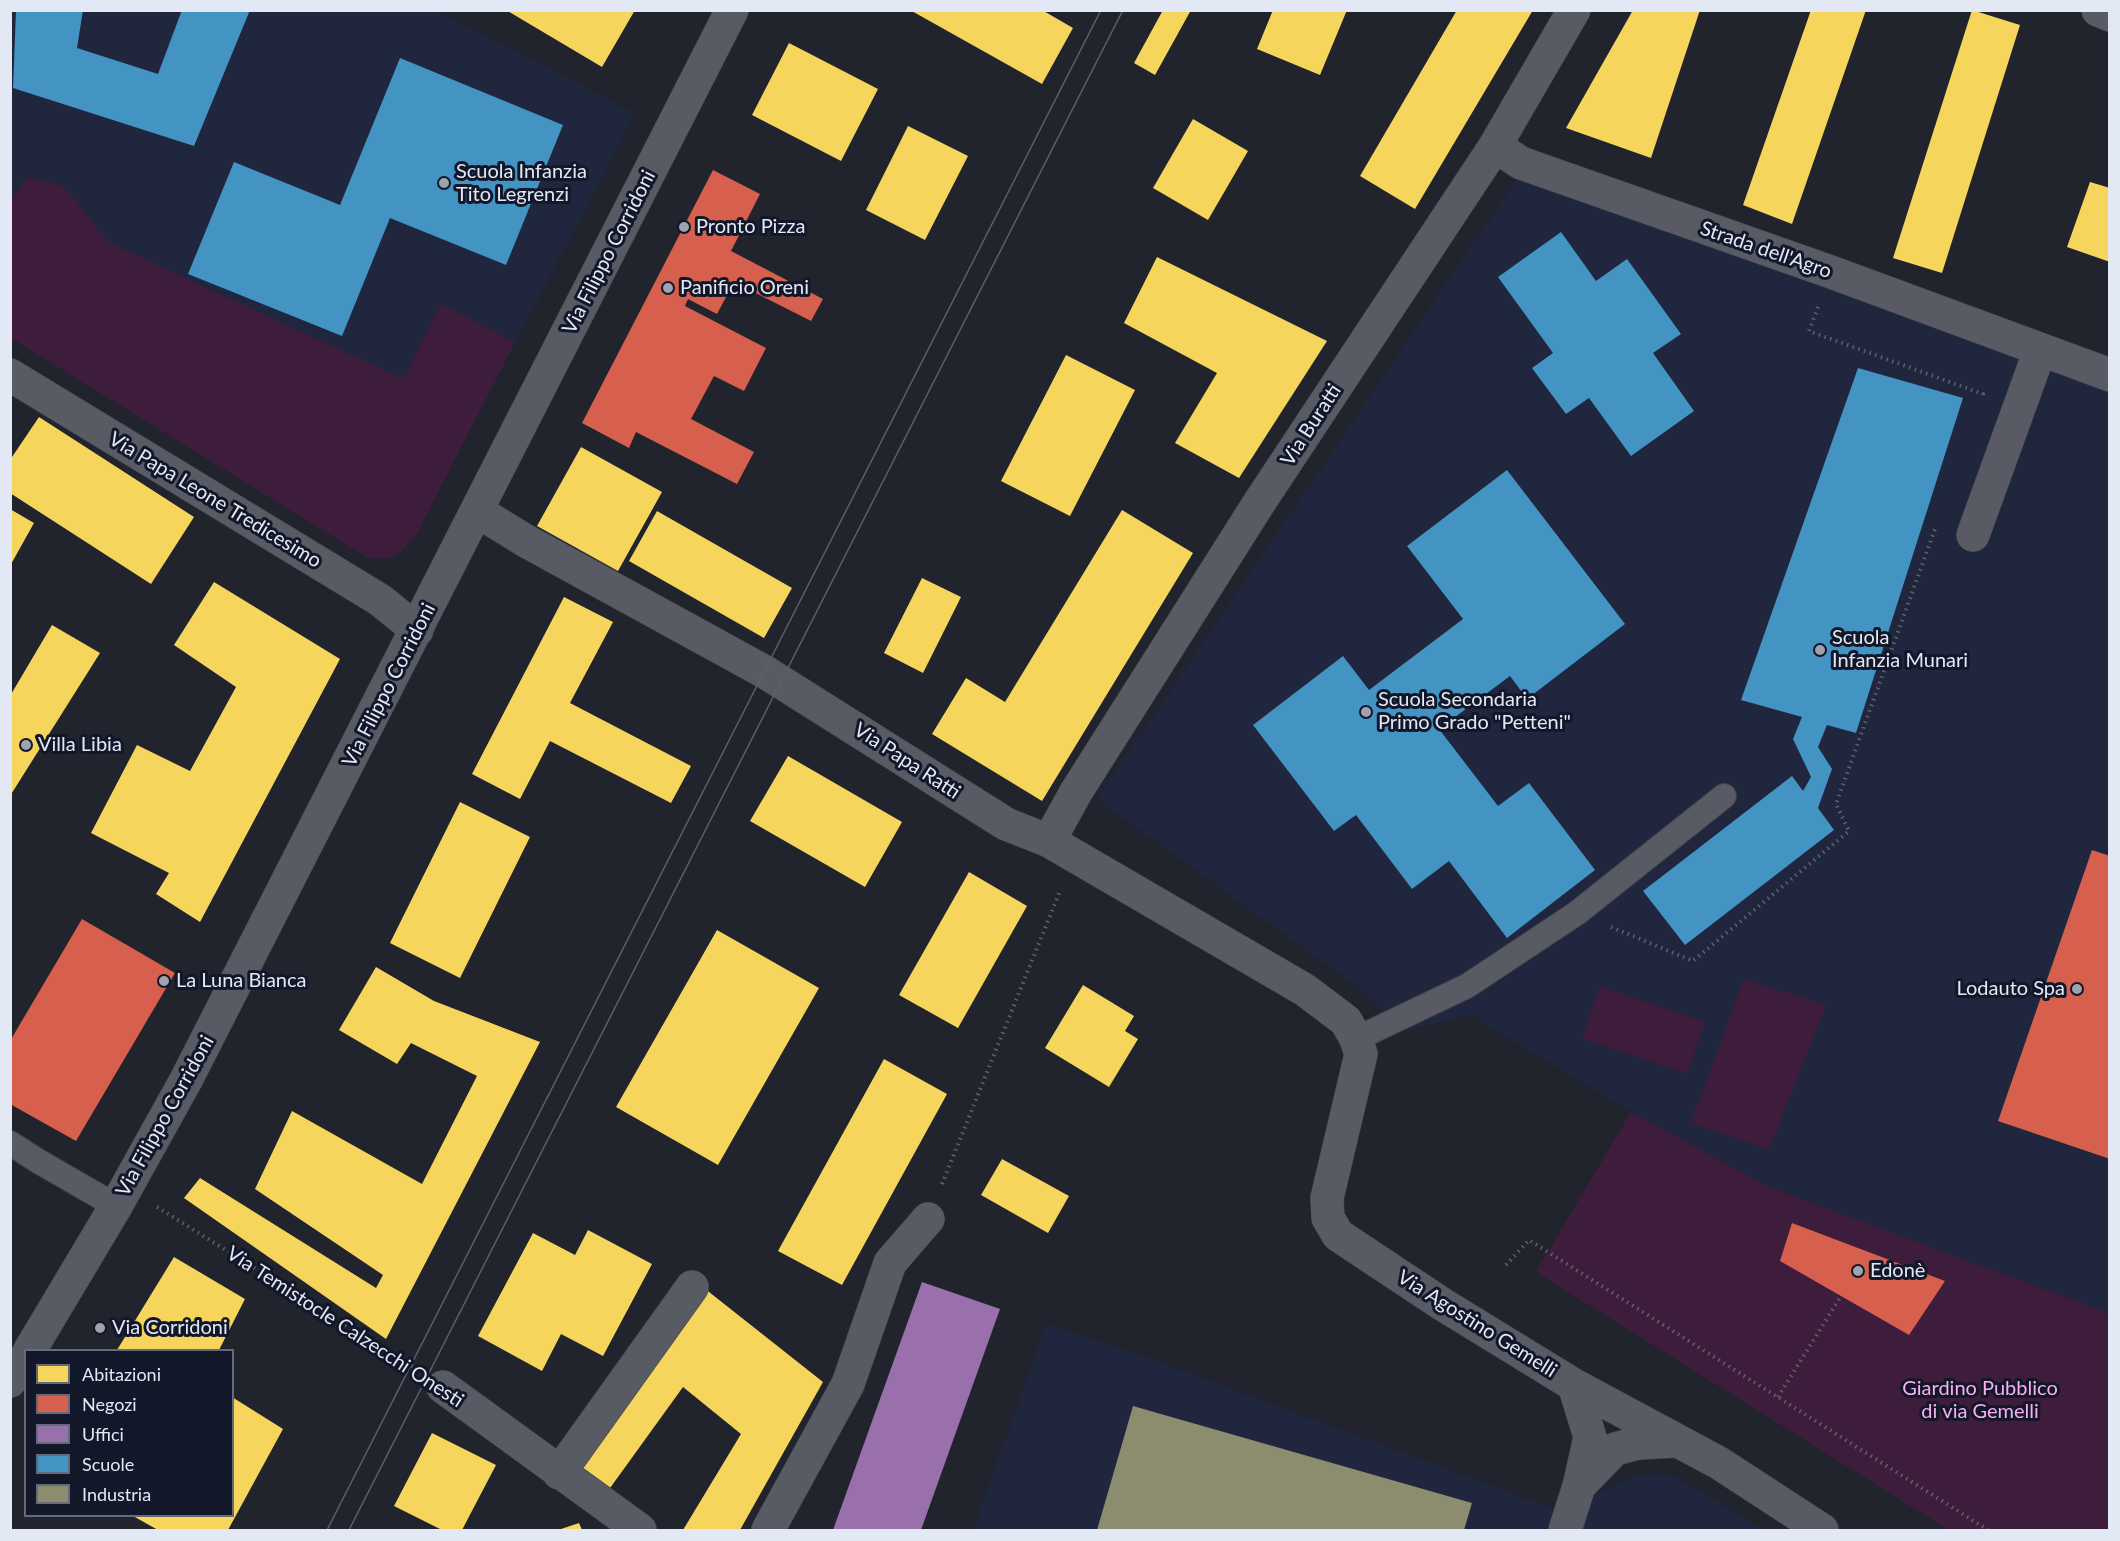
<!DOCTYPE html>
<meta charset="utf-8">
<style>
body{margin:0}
#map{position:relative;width:2120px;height:1541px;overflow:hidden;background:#21242d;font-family:Lato,sans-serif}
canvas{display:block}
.frame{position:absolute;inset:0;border:12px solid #e3e8f5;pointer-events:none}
.legend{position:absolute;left:24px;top:1349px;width:210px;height:168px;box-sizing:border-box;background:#121729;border:2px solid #666b7b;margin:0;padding:8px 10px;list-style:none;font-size:18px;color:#e3e8f5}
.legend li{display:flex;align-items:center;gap:12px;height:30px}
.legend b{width:30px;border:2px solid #666b7b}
</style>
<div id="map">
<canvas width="2120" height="1541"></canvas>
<div class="frame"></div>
<ul class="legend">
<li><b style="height:16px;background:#f6d55c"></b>Abitazioni</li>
<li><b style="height:16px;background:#d6604d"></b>Negozi</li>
<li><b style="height:16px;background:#9970ab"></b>Uffici</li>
<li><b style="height:16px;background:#4393c3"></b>Scuole</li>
<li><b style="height:16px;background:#8c8c6e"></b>Industria</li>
</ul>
</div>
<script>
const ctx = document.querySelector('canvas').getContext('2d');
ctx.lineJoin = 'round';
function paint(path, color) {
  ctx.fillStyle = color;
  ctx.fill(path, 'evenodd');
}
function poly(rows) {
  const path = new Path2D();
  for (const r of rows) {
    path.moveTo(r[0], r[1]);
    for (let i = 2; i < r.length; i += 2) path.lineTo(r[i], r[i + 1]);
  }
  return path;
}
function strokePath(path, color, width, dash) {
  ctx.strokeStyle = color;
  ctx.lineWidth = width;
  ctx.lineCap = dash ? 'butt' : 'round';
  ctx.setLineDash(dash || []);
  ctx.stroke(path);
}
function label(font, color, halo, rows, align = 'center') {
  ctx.font = font + ' Lato,sans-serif';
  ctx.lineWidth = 6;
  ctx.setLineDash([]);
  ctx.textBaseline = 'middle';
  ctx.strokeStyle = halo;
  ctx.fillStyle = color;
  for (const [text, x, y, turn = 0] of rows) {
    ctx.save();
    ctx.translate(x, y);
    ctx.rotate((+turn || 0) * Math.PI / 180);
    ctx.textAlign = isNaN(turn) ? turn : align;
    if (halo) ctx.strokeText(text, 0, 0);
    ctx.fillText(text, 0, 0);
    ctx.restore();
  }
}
const built = poly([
 [10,11,437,11,635,113,416,535,401,552,387,559,368,558,11,338],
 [1521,173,2109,391,2109,1313,1769,1187,1631,1112,1471,1015,1406,1030,1356,986,1097,799],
 [1046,1324,1152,1359,1557,1510,1635,1476,1655,1473,1677,1477,1764,1530,973,1530]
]);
const green = poly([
 [27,177,63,186,110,243,403,379,441,304,515,342,416,535,401,552,387,559,368,558,11,338,11,199],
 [1744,979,1826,1005,1769,1150,1691,1123],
 [1599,986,1705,1022,1687,1073,1582,1038],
 [1631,1112,1769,1187,2109,1313,2109,1530,1949,1530,1536,1272]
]);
const homes = poly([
 [506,10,635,10,602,67],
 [910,10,1042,10,1073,28,1042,84],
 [1163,10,1191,10,1155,75,1134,63],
 [1273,10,1347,10,1320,75,1257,49],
 [1457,10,1533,10,1415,209,1360,176],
 [1633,10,1700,10,1651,158,1566,128],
 [1811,10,1866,10,1792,224,1743,205],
 [1972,10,2020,25,1942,273,1893,258],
 [789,43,878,89,841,161,752,115],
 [1193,119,1248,151,1208,220,1153,188],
 [908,126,968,156,925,240,866,210],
 [2090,182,2110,188,2110,262,2067,247],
 [1157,257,1327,341,1239,478,1175,443,1217,373,1124,323],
 [1066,355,1135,390,1070,516,1001,481],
 [39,417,194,517,151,584,10,493,10,460],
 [581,447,662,492,618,571,537,526],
 [10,509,34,523,10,566],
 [1122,510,1193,553,1042,801,932,734,966,678,1005,702],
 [657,511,792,588,764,638,629,561],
 [922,578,961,597,923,673,884,653],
 [214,582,340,659,200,922,156,894,169,873,91,833,137,745,190,771,236,687,174,645],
 [564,597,613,622,570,703,691,766,671,803,550,741,520,799,472,774],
 [52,625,100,653,10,796,10,696],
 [788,756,902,822,865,887,750,821],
 [460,802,530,837,460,978,390,943],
 [969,872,1027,906,958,1028,899,995],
 [717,930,819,988,718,1165,616,1107],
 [376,967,434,1001,540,1042,386,1339,184,1198,200,1178,376,1288,383,1275,255,1189,292,1111,422,1184,477,1076,411,1043,397,1064,339,1030],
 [1083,985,1134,1016,1125,1031,1138,1039,1109,1087,1045,1048],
 [884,1059,947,1094,842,1285,778,1251],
 [1002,1159,1069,1196,1048,1233,981,1195],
 [588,1230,652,1264,603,1356,561,1334,542,1371,478,1336,533,1233,575,1255],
 [174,1257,245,1299,219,1350,117,1350],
 [704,1288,823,1382,740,1530,683,1530,741,1434,683,1387,605,1495,570,1469],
 [232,1397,283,1429,228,1530,158,1530,133,1516,232,1516],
 [432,1433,496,1465,462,1530,442,1530,394,1506],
 [579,1523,582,1530,558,1530]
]);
const shops = poly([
 [713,170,760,194,731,251,823,299,811,321,734,282,717,314,688,299,685,306,766,348,744,391,714,376,691,419,754,452,737,484,636,432,629,448,582,423],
 [2092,850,2110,856,2110,1159,1998,1121],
 [82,919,175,973,76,1141,10,1104,10,1041],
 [1792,1223,1945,1281,1909,1335,1780,1261]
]);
const offices = poly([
 [922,1282,1000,1309,921,1530,833,1530]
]);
const schools = poly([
 [16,10,83,10,77,48,158,74,182,10,250,10,194,146,13,88],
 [400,58,563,125,506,265,390,218,342,336,188,274,234,162,340,205],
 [1561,232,1596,281,1627,259,1681,334,1653,353,1694,411,1631,456,1589,398,1566,414,1532,368,1553,353,1498,277],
 [1858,368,1963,398,1856,733,1827,725,1818,747,1832,769,1818,808,1834,830,1685,945,1643,891,1792,776,1803,791,1811,777,1793,739,1802,717,1741,700],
 [1507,470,1625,624,1527,699,1510,676,1439,729,1498,806,1529,783,1595,870,1507,938,1449,861,1412,889,1356,815,1334,831,1253,725,1343,656,1369,690,1463,619,1407,546]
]);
const industry = poly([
 [1133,1406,1472,1503,1464,1530,1097,1530]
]);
const path = poly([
 [1818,307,1809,331,1983,394,1982,397],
 [1611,927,1693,961,1849,831,1836,804,1935,529],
 [942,1184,1060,891],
 [157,1207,413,1367],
 [1506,1265,1529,1240,1988,1530],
 [1778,1397,1841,1296]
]);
const service = poly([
 [1356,1039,1467,986,1577,913,1724,796],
 [10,1143,38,1161,116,1206]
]);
const minor = poly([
 [2098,10,2110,15],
 [1495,146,1521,163,1831,272,2110,375],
 [10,375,380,600,417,630],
 [477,511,526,541,765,672,1006,824,1049,841,1305,990,1346,1021,1356,1039,1361,1054,1327,1198,1328,1218,1338,1235,1442,1304,1574,1385,1719,1463,1822,1530],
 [1973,535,2040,350],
 [1049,841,1076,792,1259,503,1495,146,1574,10],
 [443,1387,640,1530],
 [559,1473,692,1287],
 [1579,1486,1615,1449,1638,1443,1677,1441],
 [768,1530,848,1384,890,1263,928,1219],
 [1565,1530,1579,1486,1590,1437,1574,1385]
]);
const tertiary = poly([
 [30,1350,116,1206,186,1080,732,10],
 [10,1381,26,1357]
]);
const tram = poly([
 [327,1530,1101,10],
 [349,1530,1123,10]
]);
const markers = [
 [444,183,6,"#9fa3af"],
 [684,227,6,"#9fa3af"],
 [668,288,6,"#9fa3af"],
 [1820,650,6,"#9fa3af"],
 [1366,712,6,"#9fa3af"],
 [26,745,6,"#9fa3af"],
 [164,981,6,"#9fa3af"],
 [2077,989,6,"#9fa3af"],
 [1858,1271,6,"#9fa3af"],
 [100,1328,6,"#9fa3af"]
];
const poiNames = [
 ["Scuola Infanzia",456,172],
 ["Tito Legrenzi",456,195],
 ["Pronto Pizza",696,227],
 ["Panificio Oreni",680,288],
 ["Scuola",1832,638],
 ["Infanzia Munari",1832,661],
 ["Scuola Secondaria",1378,700],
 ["Primo Grado \"Petteni\"",1378,723],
 ["Villa Libia",38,745],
 ["La Luna Bianca",176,981],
 ["Lodauto Spa",2065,989,"right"],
 ["Edonè",1870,1271],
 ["Via Corridoni",112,1328]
];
const streetNames = [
 ["Strada dell'Agro",1766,250,19],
 ["Via Filippo Corridoni",609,252,-63],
 ["Via Buratti",1311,425,-57],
 ["Via Papa Leone Tredicesimo",215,500,31],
 ["Via Filippo Corridoni",389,685,-63],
 ["Via Papa Ratti",907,761,33],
 ["Via Filippo Corridoni",165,1116,-61],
 ["Via Agostino Gemelli",1477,1324,32],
 ["Via Temistocle Calzecchi Onesti",345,1327,33]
];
const parkNames = [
 ["Giardino Pubblico",1980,1389],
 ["di via Gemelli",1980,1412]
];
paint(built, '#1f263d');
paint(green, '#3d1d3b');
paint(homes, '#f6d55c');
paint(shops, '#d6604d');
paint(offices, '#9970ab');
paint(schools, '#4393c3');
paint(industry, '#8c8c6e');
strokePath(service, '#3f424a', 26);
strokePath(minor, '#3f424a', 34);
strokePath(tertiary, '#3f424a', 34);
strokePath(path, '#5f6269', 4, [1.5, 4.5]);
strokePath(service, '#585b63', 24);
strokePath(minor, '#585b63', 33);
strokePath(tertiary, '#585b63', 33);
strokePath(tram, '#5e6169', 1.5);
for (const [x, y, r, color] of markers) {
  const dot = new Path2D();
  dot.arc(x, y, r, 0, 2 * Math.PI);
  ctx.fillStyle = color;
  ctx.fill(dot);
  strokePath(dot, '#121729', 2);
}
label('20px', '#e3e8f5', '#121729', poiNames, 'left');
label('20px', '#e3e8f5', '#121729', streetNames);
label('20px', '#fbaef0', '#121729', parkNames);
</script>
